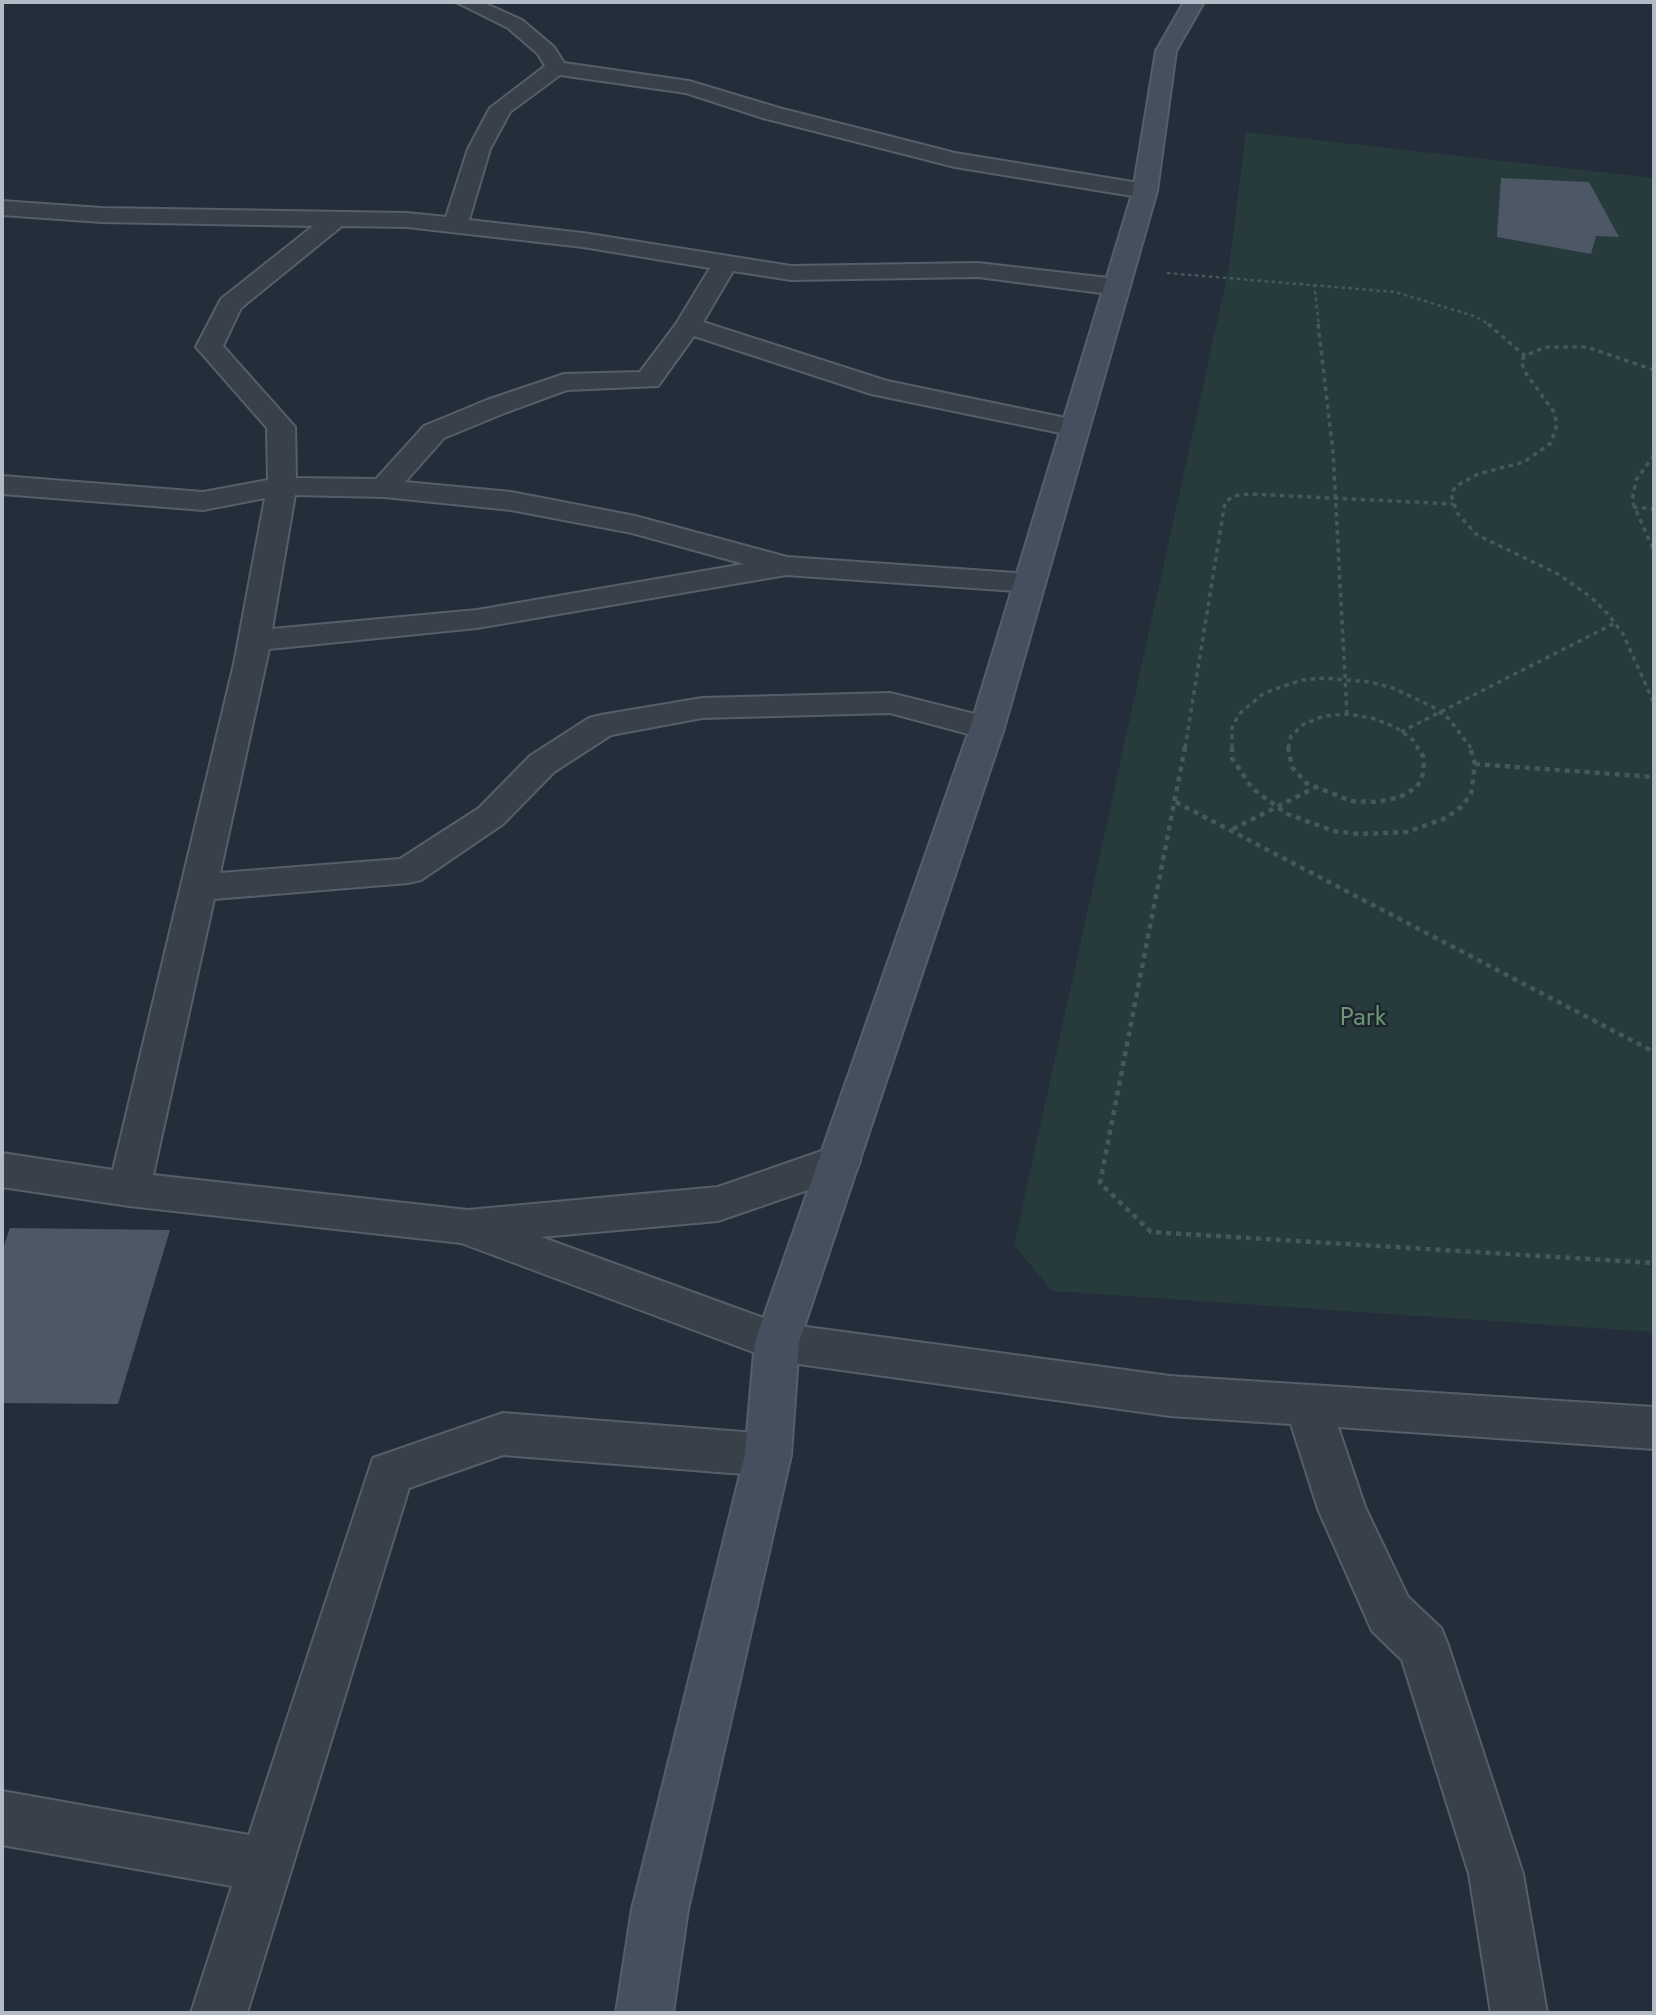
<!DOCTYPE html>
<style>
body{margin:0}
#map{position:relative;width:1656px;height:2015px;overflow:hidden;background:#242e3a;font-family:Jost,sans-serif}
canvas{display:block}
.frame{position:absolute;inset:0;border:4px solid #b3bbc6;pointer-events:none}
</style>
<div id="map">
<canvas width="1656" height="2015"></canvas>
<div class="frame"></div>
</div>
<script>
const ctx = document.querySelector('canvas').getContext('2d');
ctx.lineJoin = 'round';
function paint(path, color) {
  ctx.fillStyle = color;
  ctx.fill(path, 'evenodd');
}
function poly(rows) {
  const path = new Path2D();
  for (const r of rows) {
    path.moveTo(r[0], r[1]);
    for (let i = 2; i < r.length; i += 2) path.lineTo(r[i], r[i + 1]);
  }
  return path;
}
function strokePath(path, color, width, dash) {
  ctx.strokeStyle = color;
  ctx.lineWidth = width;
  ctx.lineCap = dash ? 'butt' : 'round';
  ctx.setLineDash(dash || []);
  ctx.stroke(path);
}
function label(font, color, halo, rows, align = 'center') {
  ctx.font = font + ' Jost,sans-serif';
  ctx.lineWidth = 5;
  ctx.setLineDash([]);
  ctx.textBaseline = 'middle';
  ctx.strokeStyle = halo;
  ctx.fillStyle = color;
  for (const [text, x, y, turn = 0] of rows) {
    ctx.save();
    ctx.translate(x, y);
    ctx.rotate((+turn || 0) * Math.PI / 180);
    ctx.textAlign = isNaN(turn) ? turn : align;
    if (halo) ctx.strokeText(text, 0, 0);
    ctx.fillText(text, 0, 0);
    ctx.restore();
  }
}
const green = poly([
 [1246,132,1654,178,1654,1332,1052,1291,1014,1245,1229,268]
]);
const building = poly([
 [1501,178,1589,182,1619,237,1596,236,1591,254,1497,237],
 [10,1228,170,1230,118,1404,2,1403,2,1251]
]);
const pathFar2 = poly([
 [1167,273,1395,292,1474,316,1492,326],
 [1314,284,1319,326]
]);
const pathFar1 = poly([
 [1318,324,1333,452,1347,714],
 [1488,324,1525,356],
 [1654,370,1587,347,1545,347,1525,356,1521,361,1525,372,1554,412,1557,424,1551,443,1524,462,1478,474,1456,486,1451,494,1457,513,1477,535,1558,574,1592,598,1608,614,1623,634,1654,703],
 [1654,455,1636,480,1632,501,1654,551],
 [1633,507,1654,509],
 [1401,732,1615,623],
 [1185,748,1225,502,1234,496,1250,494,1453,504],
 [1232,748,1232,728,1239,714,1264,693,1302,680,1324,678,1370,682,1393,688,1433,707,1449,719,1471,748],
 [1288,748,1291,736,1304,724,1324,716,1347,714,1372,718,1395,727,1413,740,1418,748]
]);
const path = poly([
 [1185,747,1100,1183,1151,1232,1654,1263],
 [1232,747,1232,758,1252,788,1287,814,1334,831,1359,834,1407,832,1446,818,1461,807,1471,794,1475,764,1470,747],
 [1288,747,1292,767,1306,783,1351,801,1377,802,1400,797,1417,787,1424,772,1423,756,1417,747],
 [1475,764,1654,777],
 [1176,802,1654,1052],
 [1233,829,1314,788]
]);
const street = poly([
 [456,2,482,2,522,20,554,47,564,63,689,81,779,108,955,153,1145,184,1153,186,1157,191,1153,196,1145,198,955,167,763,118,686,93,560,75,510,112,490,149,469,220,583,233,791,266,978,263,1117,279,1126,282,1130,287,1126,292,1117,295,978,277,791,280,733,271,703,322,887,381,1085,422,1089,428,1085,434,1075,436,871,394,694,336,658,386,567,390,507,412,444,438,405,482,511,492,635,516,787,557,1030,574,1041,576,1045,583,1041,590,1030,592,786,575,477,628,269,649,220,873,400,859,479,808,530,756,589,718,601,715,702,698,890,693,999,720,1004,728,999,736,987,739,890,713,702,718,611,735,554,772,503,824,421,880,408,883,214,899,153,1175,468,1210,718,1187,839,1145,854,1150,860,1162,854,1174,718,1221,541,1237,777,1323,1170,1376,1654,1407,1654,1449,1338,1427,1365,1507,1408,1597,1441,1628,1448,1645,1523,1874,1547,2013,1491,2013,1469,1874,1402,1660,1372,1631,1318,1509,1291,1424,1170,1416,777,1361,461,1243,129,1206,2,1187,2,1153,113,1170,234,664,265,498,203,510,2,494,2,476,203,492,268,480,267,428,196,347,221,299,313,226,101,222,2,215,2,201,101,208,407,213,446,217,468,149,490,108,545,66,538,54,508,28,456,2],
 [342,226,407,227,583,247,710,268,676,324,640,372,564,374,487,400,424,426,376,479,296,478,295,427,223,346,241,308,342,226],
 [295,495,384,497,511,510,632,533,744,564,477,610,272,629,295,495],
 [503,1413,768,1434,785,1440,791,1455,785,1470,768,1476,503,1455,409,1488,247,2013,191,2013,232,1886,2,1845,2,1791,249,1835,373,1458,503,1413]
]);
const secondary = poly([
 [1184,2,1204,2,1176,51,1157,191,1004,728,799,1342,791,1455,688,1909,673,2013,616,2013,632,1909,745,1455,755,1342,970,728,1133,191,1156,51,1184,2]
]);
const parkNames = [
 ["Park",1363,1019]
];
paint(green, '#273b3c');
paint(building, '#4c5865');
strokePath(street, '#565e68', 4);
strokePath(secondary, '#565e68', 4);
strokePath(pathFar2, '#46585a', 2.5, [3.5, 3.5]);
strokePath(pathFar1, '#46585a', 3.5, [4.5, 4.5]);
strokePath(path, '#46585a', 4.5, [5, 5]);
paint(street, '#38404a');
paint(secondary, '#464f5d');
label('26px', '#6c9573', '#1d252f', parkNames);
</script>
